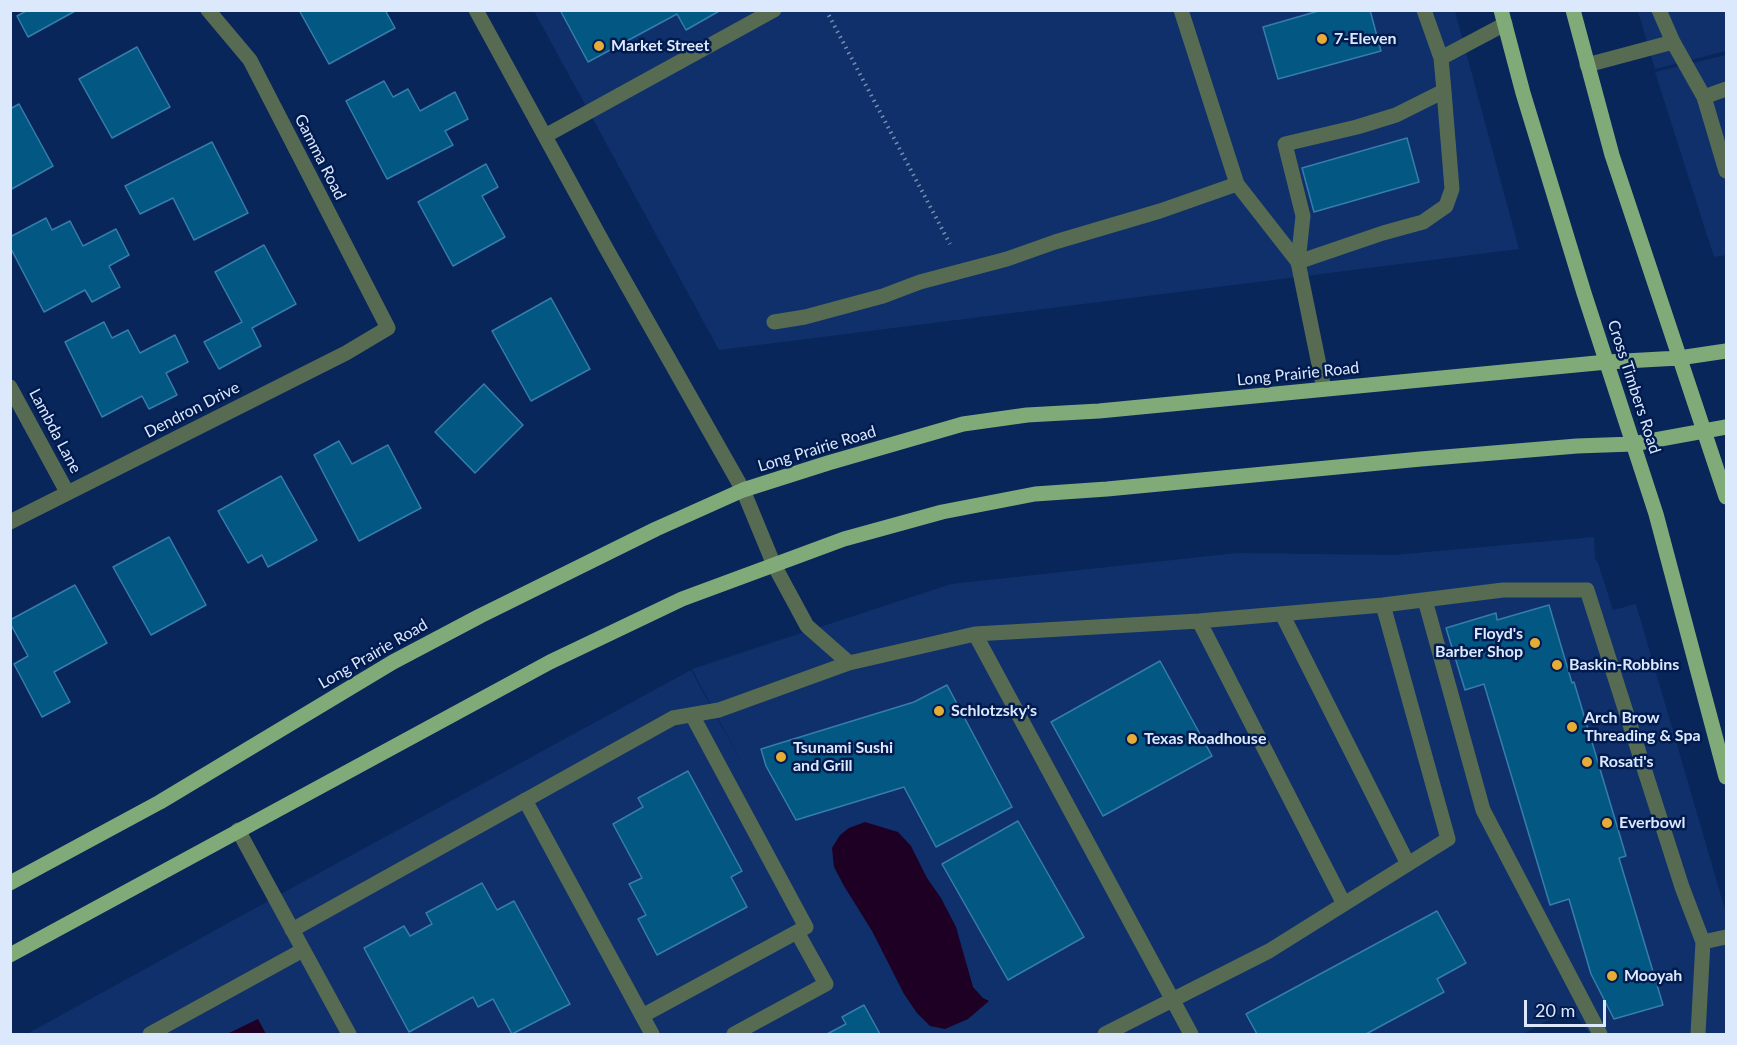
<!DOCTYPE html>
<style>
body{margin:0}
#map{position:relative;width:1737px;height:1045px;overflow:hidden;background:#09265a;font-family:Lato,sans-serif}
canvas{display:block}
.frame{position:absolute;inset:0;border:12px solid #dce8fc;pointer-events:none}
.scale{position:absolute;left:1524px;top:1000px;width:82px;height:27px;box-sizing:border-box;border:3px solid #dce8fc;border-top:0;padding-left:8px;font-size:18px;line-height:21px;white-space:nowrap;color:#dce8fc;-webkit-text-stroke:4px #011b4f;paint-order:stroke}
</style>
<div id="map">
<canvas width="1737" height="1045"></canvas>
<div class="frame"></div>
<div class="scale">20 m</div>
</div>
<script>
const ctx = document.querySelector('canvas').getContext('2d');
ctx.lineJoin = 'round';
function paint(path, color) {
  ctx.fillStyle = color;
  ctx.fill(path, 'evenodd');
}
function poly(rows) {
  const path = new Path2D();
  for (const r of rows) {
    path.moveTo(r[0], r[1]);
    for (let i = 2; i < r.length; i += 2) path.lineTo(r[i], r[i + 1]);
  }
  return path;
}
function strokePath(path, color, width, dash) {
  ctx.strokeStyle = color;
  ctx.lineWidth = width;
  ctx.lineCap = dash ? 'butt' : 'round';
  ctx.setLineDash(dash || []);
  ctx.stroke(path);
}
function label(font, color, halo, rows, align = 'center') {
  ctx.font = font + ' Lato,sans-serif';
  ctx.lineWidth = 5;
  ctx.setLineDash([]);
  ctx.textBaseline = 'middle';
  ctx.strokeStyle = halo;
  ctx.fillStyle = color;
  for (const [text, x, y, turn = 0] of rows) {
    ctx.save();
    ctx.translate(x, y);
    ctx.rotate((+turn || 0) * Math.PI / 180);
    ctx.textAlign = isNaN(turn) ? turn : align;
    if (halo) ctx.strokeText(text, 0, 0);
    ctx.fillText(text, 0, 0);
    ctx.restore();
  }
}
const built = poly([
 [534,11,1455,11,1519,249,719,350],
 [1638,11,1726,11,1726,51,1655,69],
 [1726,55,1726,255,1714,257,1655,72],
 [1594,537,1595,559,1598,563,1613,610,1636,604,1726,913,1726,1034,1590,1034,1570,1008,1523,1034,27,1034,310,878,691,670,746,771,692,669,951,584,1237,553,1394,555]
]);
const water = poly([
 [865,822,898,832,911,846,927,878,941,898,956,927,973,987,983,998,989,1001,968,1019,945,1029,930,1026,917,1013,904,994,872,931,844,886,834,867,832,848,840,835,849,828],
 [258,1019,266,1034,227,1034]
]);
const building = poly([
 [28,10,77,10,28,37,17,16,28,10],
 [299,10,385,10,395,28,329,64,299,10],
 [560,10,721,10,686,30,677,14,588,62,560,10],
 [1322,10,1370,10,1381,51,1278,79,1263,27,1322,10],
 [137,47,170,107,112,138,79,79,137,47],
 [384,81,393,97,408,89,420,111,455,92,468,119,445,131,453,145,387,179,346,101,384,81],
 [19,104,53,166,10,190,10,109,19,104],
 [1407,138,1419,182,1314,212,1302,168,1407,138],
 [212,142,248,213,194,240,173,198,140,214,125,186,212,142],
 [486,164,498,187,482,196,505,237,453,266,418,202,486,164],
 [46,218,52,230,70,221,83,246,116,229,129,255,109,266,120,287,92,302,85,290,44,312,10,247,10,237,46,218],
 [264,245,296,304,252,328,261,346,219,369,204,342,242,322,215,272,264,245],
 [551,298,590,369,531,401,492,331,551,298],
 [104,322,112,338,128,330,140,353,175,335,188,362,166,373,177,395,149,409,142,396,102,417,65,342,104,322],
 [484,384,523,425,475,473,435,432,484,384],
 [339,441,352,464,388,445,421,508,359,541,314,455,339,441],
 [281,476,317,540,268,567,262,555,248,563,218,511,281,476],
 [169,537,206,605,151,635,113,567,169,537],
 [75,585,107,643,54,672,70,702,42,717,14,664,28,656,10,623,10,620,75,585],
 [1549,605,1572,683,1574,682,1626,856,1619,858,1663,1005,1614,1019,1591,974,1569,899,1550,905,1484,684,1465,690,1446,628,1496,613,1497,620,1549,605],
 [1160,661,1212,756,1103,816,1051,722,1160,661],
 [947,685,1012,807,936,847,904,787,796,820,766,766,761,749,914,702,947,685],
 [688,771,742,871,731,877,747,907,657,955,638,919,646,915,629,884,642,878,613,824,643,807,638,798,688,771],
 [1018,821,1084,937,1008,980,942,864,1018,821],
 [482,883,497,910,514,901,570,1004,512,1034,493,999,478,1007,473,997,409,1032,364,948,404,926,410,936,432,924,426,913,482,883],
 [1437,911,1466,963,1437,979,1444,992,1366,1034,1257,1034,1246,1014,1437,911],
 [864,1005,880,1034,827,1034,846,1024,842,1017,864,1005]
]);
const path = poly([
 [826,10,950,244]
]);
const minor = poly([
 [476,10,606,248,743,490,774,565,807,626,849,663],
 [1181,10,1237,184,1298,262,1324,389],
 [1424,10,1441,58,1444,91,1452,189,1446,206,1423,222,1383,233,1298,262,1303,216,1285,144,1357,127,1396,115,1444,91],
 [1659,10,1673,42,1704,97,1726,171],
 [1441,58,1505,24],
 [1587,65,1673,42],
 [1704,97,1726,89],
 [545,136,774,10],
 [774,322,805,317,883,296,920,282,1007,259,1055,242,1160,211,1237,184],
 [10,387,67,492],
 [10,522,346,353,388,328,250,60,208,10],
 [1425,600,1483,810,1600,1034],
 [1282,614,1408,864],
 [1199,621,1344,904],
 [975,634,1191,1034],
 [525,800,652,1034],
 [238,830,349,1034],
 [292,930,673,718,719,710,849,663,975,634,1199,621,1383,605,1503,590,1587,590,1682,887,1703,942],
 [642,1016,806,927,692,715],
 [150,1034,303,950],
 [734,1034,826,984,797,932],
 [1105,1034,1269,951,1448,839,1383,605],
 [1698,1034,1703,942,1726,937]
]);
const major = poly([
 [1501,10,1523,93,1584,293,1656,514,1726,777],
 [1573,10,1612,155,1726,497],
 [10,883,160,802,393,662,480,616,656,529,743,490,828,463,963,424,1027,415,1099,411,1607,362,1679,358,1726,351],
 [10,955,550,662,682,599,844,539,942,512,1035,494,1107,489,1421,459,1577,446,1633,444,1726,427]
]);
const markers = [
 [1322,39,6,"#e6ac36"],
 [599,46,6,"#e6ac36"],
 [1535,643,6,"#e6ac36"],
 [1557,665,6,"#e6ac36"],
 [939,711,6,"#e6ac36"],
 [1572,727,6,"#e6ac36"],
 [1132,739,6,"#e6ac36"],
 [781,757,6,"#e6ac36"],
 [1587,762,6,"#e6ac36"],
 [1607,823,6,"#e6ac36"],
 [1612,976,6,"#e6ac36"]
];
const poiNames = [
 ["7-Eleven",1334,39],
 ["Market Street",611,46],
 ["Floyd's",1523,634,"right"],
 ["Barber Shop",1523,652,"right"],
 ["Baskin-Robbins",1569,665],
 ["Schlotzsky's",951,711],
 ["Arch Brow",1584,718],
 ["Threading & Spa",1584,736],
 ["Texas Roadhouse",1144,739],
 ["Tsunami Sushi",793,748],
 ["and Grill",793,766],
 ["Rosati's",1599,762],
 ["Everbowl",1619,823],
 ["Mooyah",1624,976]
];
const streetNames = [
 ["Gamma Road",320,157,63],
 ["Long Prairie Road",1298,374,-6],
 ["Cross Timbers Road",1634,387,72],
 ["Dendron Drive",192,410,-27],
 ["Lambda Lane",55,431,62],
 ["Long Prairie Road",817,449,-17],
 ["Long Prairie Road",373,654,-30]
];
paint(built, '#0f306b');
paint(water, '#1e0024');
paint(building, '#035783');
strokePath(building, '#377dab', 1.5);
strokePath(path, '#7a8eb1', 4, [1.5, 4.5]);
strokePath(minor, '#566b52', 15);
strokePath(major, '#80ab79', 15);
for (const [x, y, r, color] of markers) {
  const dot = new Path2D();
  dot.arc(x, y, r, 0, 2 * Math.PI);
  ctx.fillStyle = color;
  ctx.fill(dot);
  strokePath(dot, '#011b4f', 2);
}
label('bold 16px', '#dce8fc', '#011b4f', poiNames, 'left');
label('16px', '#dce8fc', '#011b4f', streetNames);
</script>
